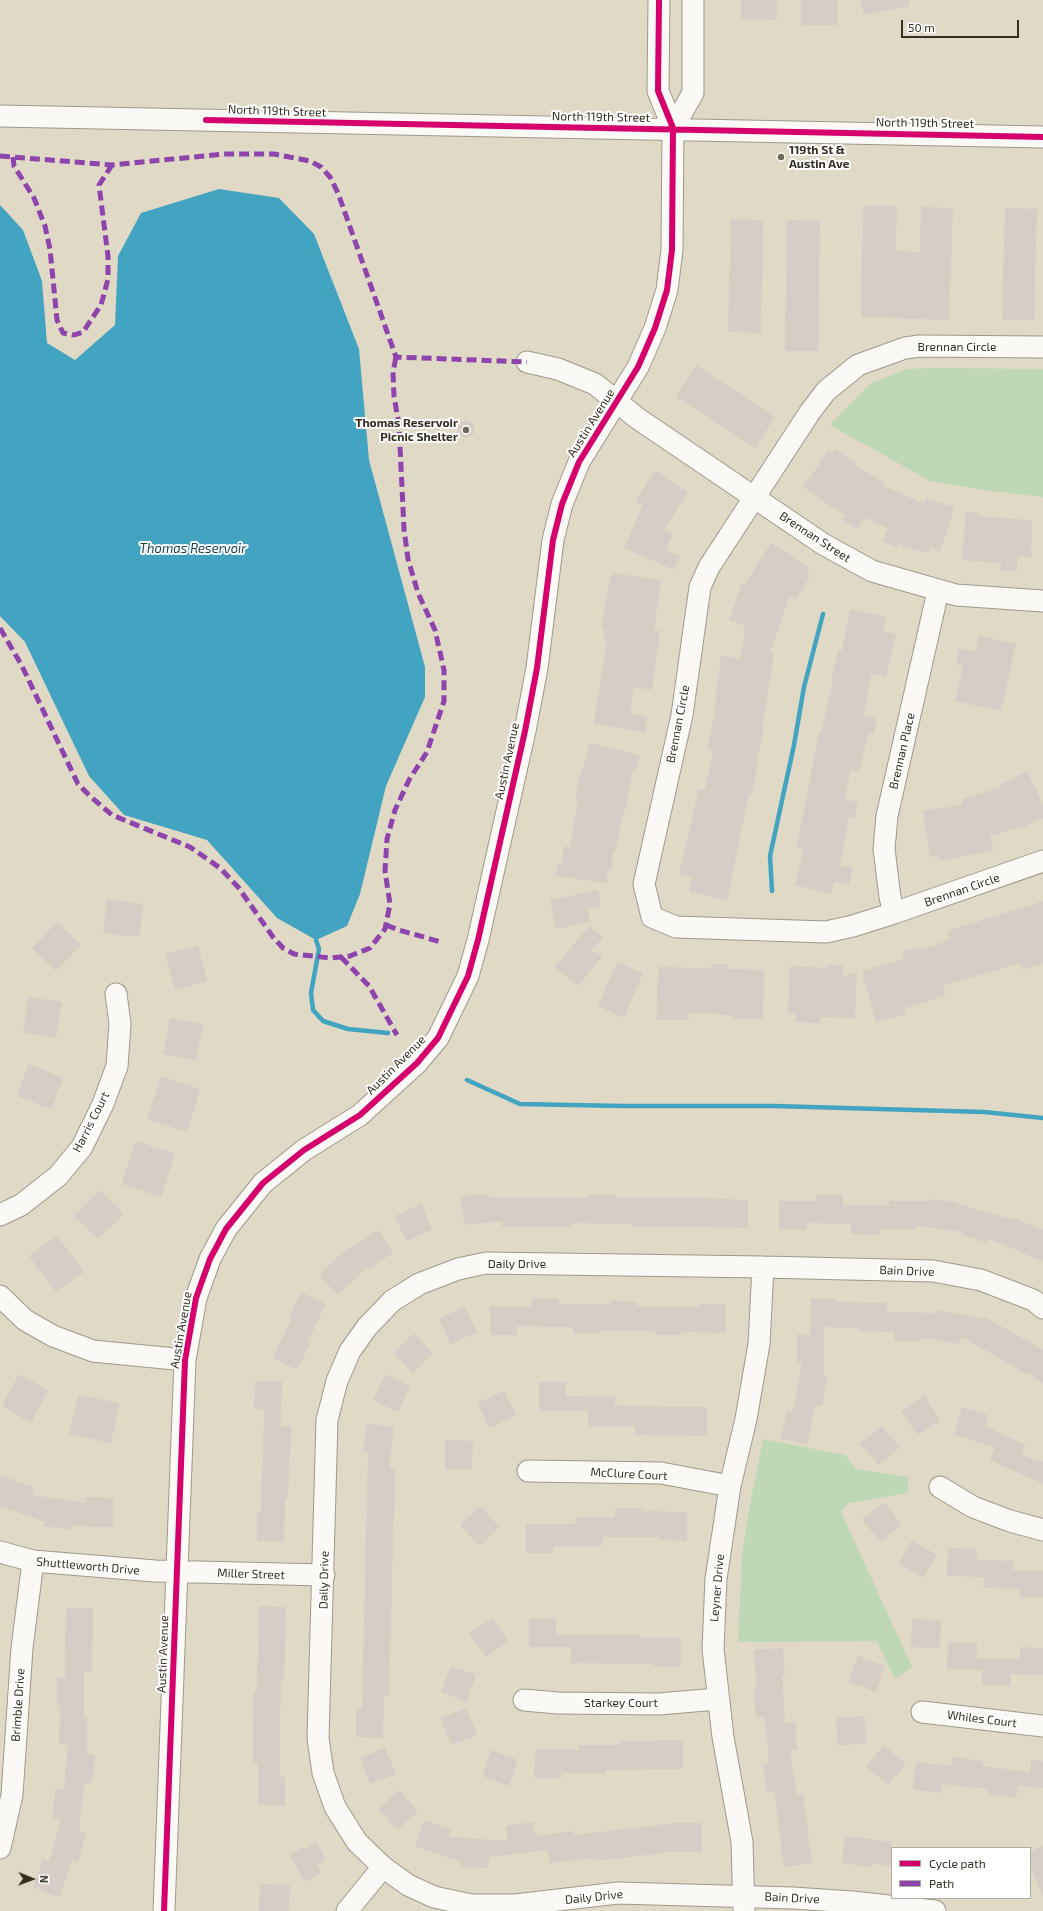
<!DOCTYPE html>
<style>
body{margin:0}
#map{position:relative;width:1043px;height:1911px;overflow:hidden;background:#e0d9c5;font-family:"Exo 2",sans-serif}
canvas{display:block}
.legend{position:absolute;left:891px;top:1847px;width:140px;height:52px;box-sizing:border-box;background:#fff;border:1px solid #aeaca6;margin:0;padding:5px 7px;list-style:none;font-size:12px;color:#342f21}
.legend li{display:flex;align-items:center;gap:8px;height:20px}
.legend b{width:20px;border:1px solid #aeaca6}
.north{position:absolute;left:12px;top:1859px;width:40px;height:40px;-webkit-text-stroke:3px #fff;paint-order:stroke;rotate:91deg;font-size:11px;font-weight:700;line-height:16px;text-align:center;color:#342f21}
.north::after{content:'';display:block;margin:auto;width:14px;height:18px;background:#342f21;clip-path:polygon(50% 0,100% 100%,50% 72%,0 100%)}
.scale{position:absolute;left:901px;top:20px;width:118px;height:18px;box-sizing:border-box;border:2px solid #342f21;border-top:0;padding-left:5px;font-size:12px;line-height:14px;white-space:nowrap;color:#342f21;-webkit-text-stroke:3px #fff;paint-order:stroke}
</style>
<div id="map">
<canvas width="1043" height="1911"></canvas>
<ul class="legend">
<li><b style="height:5px;background:#d6006c"></b>Cycle path</li>
<li><b style="height:5px;background:#8e44ad"></b>Path</li>
</ul>
<div class="north">N</div>
<div class="scale">50 m</div>
</div>
<script>
const ctx = document.querySelector('canvas').getContext('2d');
ctx.lineJoin = 'round';
function paint(path, color) {
  ctx.fillStyle = color;
  ctx.fill(path, 'evenodd');
}
function poly(rows) {
  const path = new Path2D();
  for (const r of rows) {
    path.moveTo(r[0], r[1]);
    for (let i = 2; i < r.length; i += 2) path.lineTo(r[i], r[i + 1]);
  }
  return path;
}
function strokePath(path, color, width, dash) {
  ctx.strokeStyle = color;
  ctx.lineWidth = width;
  ctx.lineCap = dash ? 'butt' : 'round';
  ctx.setLineDash(dash || []);
  ctx.stroke(path);
}
function label(font, color, halo, rows, align = 'center') {
  ctx.font = font + ' "Exo 2",sans-serif';
  ctx.lineWidth = 4;
  ctx.setLineDash([]);
  ctx.textBaseline = 'middle';
  ctx.strokeStyle = halo;
  ctx.fillStyle = color;
  for (const [text, x, y, turn = 0] of rows) {
    ctx.save();
    ctx.translate(x, y);
    ctx.rotate((+turn || 0) * Math.PI / 180);
    ctx.textAlign = isNaN(turn) ? turn : align;
    if (halo) ctx.strokeText(text, 0, 0);
    ctx.fillText(text, 0, 0);
    ctx.restore();
  }
}
const green = poly([
 [935,368,1043,369,1043,497,990,491,930,481,830,425,871,383,907,369],
 [763,1439,845,1455,856,1469,908,1477,908,1493,849,1503,841,1512,912,1667,895,1679,877,1641,738,1642,742,1554,752,1494]
]);
const water = poly([
 [219,189,279,198,314,234,359,349,369,460,425,667,425,697,386,786,360,894,347,926,316,940,277,918,207,840,124,815,89,776,25,642,0,616,0,205,23,230,42,281,47,343,75,360,115,325,118,256,141,213]
]);
const stream = poly([
 [772,891,770,856,794,745,804,687,823,614],
 [316,940,319,949,311,993,313,1010,323,1021,348,1029,388,1033],
 [467,1080,520,1104,622,1106,774,1106,984,1112,1043,1118]
]);
const building = poly([
 [741,0,777,0,777,20,741,19],
 [801,0,838,0,838,25,801,25],
 [861,0,909,0,909,6,864,15],
 [863,206,897,206,896,251,920,252,921,207,953,208,949,320,861,317],
 [1005,208,1037,209,1034,320,1002,320],
 [731,219,763,220,761,333,728,332],
 [787,220,820,221,818,351,785,351],
 [696,365,775,417,755,448,676,396],
 [466,420,474,425,474,434,465,438,458,434,458,424],
 [836,449,855,462,854,465,886,484,884,486,924,504,926,499,955,507,940,551,931,548,930,552,925,550,924,553,899,544,897,548,882,541,888,528,865,518,858,529,842,520,845,516,803,487,829,450,833,452],
 [655,470,688,492,664,529,673,533,666,550,680,556,674,570,624,548,643,505,636,500],
 [966,511,979,513,979,517,1032,520,1031,557,1018,557,1017,571,1001,571,1001,563,962,560],
 [771,543,810,568,806,574,810,576,796,599,790,595,770,652,774,652,762,729,764,730,756,764,758,764,752,794,749,794,727,900,689,892,692,877,679,874,699,789,705,790,713,750,707,748,715,712,714,712,721,656,741,659,745,626,729,620,742,583,745,584],
 [611,573,661,580,654,630,660,631,652,690,634,687,630,714,647,716,645,732,594,724,607,640,604,640,605,630,601,630],
 [850,609,886,617,883,631,896,634,886,677,871,674,864,715,877,718,874,734,868,733,859,772,851,770,844,799,858,802,854,818,849,817,840,865,853,868,849,885,834,881,831,894,795,885,804,848,797,846,819,732,821,733,833,681,831,681,838,650,842,651],
 [979,636,1016,644,1001,711,955,701,963,666,956,665,959,648,975,652],
 [589,743,640,755,636,771,633,770,624,814,622,814,616,850,614,850,611,870,608,870,606,883,556,876,558,863,562,864,564,846,570,847,578,798,575,797,580,774,582,774],
 [1027,771,1043,804,1043,818,1022,828,1022,826,990,836,994,850,940,861,939,856,930,857,923,811,963,805,962,799,1002,787,1001,784],
 [598,890,601,906,587,909,590,922,556,929,550,900],
 [107,899,143,904,139,937,103,933],
 [1043,901,1043,964,1022,970,1020,963,943,986,946,995,905,1008,907,1014,876,1022,862,971,904,959,902,952,918,947,919,950,950,940,948,931],
 [57,922,81,945,56,971,32,948],
 [589,926,603,937,591,951,603,956,578,986,555,967],
 [198,946,207,981,175,990,165,954],
 [617,962,643,973,624,1018,598,1006],
 [711,964,727,964,727,969,764,970,763,1019,732,1018,732,1015,689,1013,689,1020,657,1020,658,967,711,968],
 [827,965,843,965,843,977,857,972,855,1018,821,1017,820,1023,795,1022,796,1014,788,1014,790,966,827,968],
 [28,997,62,1002,56,1038,23,1032],
 [170,1018,203,1024,196,1060,163,1054],
 [29,1064,63,1078,51,1109,17,1096],
 [161,1076,200,1089,187,1132,147,1119],
 [136,1141,175,1154,161,1197,122,1184],
 [100,1190,124,1214,98,1239,74,1216],
 [488,1194,489,1198,589,1198,589,1194,616,1194,616,1198,705,1198,748,1200,748,1228,660,1226,660,1227,633,1227,633,1224,572,1223,571,1227,502,1227,502,1221,464,1225,461,1196],
 [816,1194,843,1195,843,1205,889,1206,889,1201,931,1201,931,1199,958,1202,958,1204,1011,1219,1012,1217,1043,1230,1043,1261,989,1239,988,1243,962,1235,963,1232,916,1226,916,1230,879,1230,878,1235,851,1234,851,1224,806,1223,806,1230,779,1229,779,1201,816,1201],
 [421,1204,432,1229,406,1241,395,1216],
 [378,1230,393,1252,370,1269,368,1266,338,1295,319,1275,340,1255],
 [57,1235,84,1272,56,1292,29,1256],
 [301,1292,326,1304,307,1343,310,1344,297,1370,273,1358,291,1320,289,1318],
 [532,1298,559,1298,559,1304,610,1304,610,1301,637,1302,637,1306,699,1307,699,1304,726,1304,726,1333,682,1332,682,1335,655,1335,655,1331,600,1330,600,1333,573,1333,573,1327,517,1326,517,1335,490,1335,490,1306,532,1306],
 [811,1298,838,1299,838,1302,887,1303,887,1312,937,1313,938,1310,984,1319,985,1317,1043,1350,1043,1384,1029,1373,1028,1375,961,1336,959,1344,921,1337,921,1341,894,1341,894,1332,859,1331,859,1328,824,1327,824,1377,827,1378,822,1406,815,1405,808,1444,781,1439,787,1411,793,1412,802,1363,797,1363,797,1334,810,1335],
 [465,1307,477,1332,451,1344,439,1319],
 [414,1333,433,1353,413,1373,394,1353],
 [19,1374,48,1390,31,1423,2,1406],
 [386,1374,410,1386,398,1412,373,1400],
 [255,1381,282,1381,281,1426,291,1426,288,1498,285,1498,284,1541,257,1541,257,1512,261,1512,264,1410,254,1409],
 [539,1382,566,1382,566,1396,615,1397,615,1406,707,1407,707,1436,635,1435,635,1426,588,1426,588,1411,539,1411],
 [504,1391,516,1415,489,1428,478,1403],
 [78,1395,119,1403,111,1443,69,1434],
 [924,1396,940,1420,917,1435,901,1411],
 [962,1407,988,1415,985,1426,1026,1445,1021,1455,1043,1462,1043,1484,990,1460,995,1447,954,1435],
 [367,1423,394,1427,389,1469,395,1469,389,1696,384,1696,383,1738,356,1737,356,1708,362,1708,368,1452,363,1451],
 [881,1426,900,1447,879,1465,860,1444],
 [445,1440,473,1441,472,1470,445,1469],
 [0,1475,35,1488,32,1495,86,1503,86,1497,113,1498,113,1527,72,1526,72,1530,44,1526,45,1522,0,1506],
 [884,1502,902,1525,880,1542,862,1519],
 [480,1506,499,1527,480,1546,460,1525],
 [615,1508,642,1508,642,1511,687,1512,687,1541,660,1540,660,1537,602,1537,602,1546,553,1546,553,1553,526,1553,526,1524,575,1524,575,1517,615,1518],
 [912,1540,937,1555,923,1578,898,1563],
 [948,1548,977,1549,977,1560,1013,1561,1013,1570,1043,1571,1043,1598,1020,1597,1021,1589,983,1588,984,1577,947,1576],
 [259,1606,286,1607,284,1680,281,1680,280,1735,280,1777,285,1777,285,1806,258,1805,258,1763,253,1763,253,1721,254,1692,257,1692],
 [66,1608,93,1608,92,1672,84,1672,84,1716,87,1716,87,1754,95,1755,92,1783,84,1783,79,1832,86,1834,78,1862,72,1860,59,1897,33,1887,43,1860,49,1862,61,1819,53,1818,55,1789,64,1790,68,1745,59,1744,60,1706,57,1706,57,1678,65,1678],
 [492,1618,508,1641,486,1657,469,1633],
 [529,1618,556,1618,556,1634,640,1635,640,1638,681,1638,681,1667,653,1666,653,1664,571,1663,571,1647,529,1647],
 [912,1619,941,1620,940,1648,911,1647],
 [948,1642,977,1643,977,1658,1020,1659,1020,1647,1043,1648,1043,1675,1011,1674,1010,1686,982,1685,982,1670,947,1669],
 [783,1648,785,1676,782,1676,785,1723,795,1722,797,1750,790,1750,797,1795,803,1794,812,1863,784,1867,774,1791,767,1792,763,1765,769,1764,765,1717,756,1717,754,1690,757,1690,754,1650],
 [858,1656,885,1666,876,1692,849,1682],
 [451,1666,476,1675,466,1702,441,1692],
 [466,1708,477,1735,451,1745,441,1718],
 [865,1716,866,1743,838,1746,836,1718],
 [656,1740,683,1740,683,1769,606,1770,606,1774,562,1773,562,1778,534,1778,535,1749,579,1750,579,1745,620,1745,620,1741,656,1742],
 [884,1745,906,1764,888,1785,866,1766],
 [385,1748,396,1774,370,1784,360,1758],
 [491,1750,518,1760,509,1786,482,1776],
 [954,1757,982,1761,982,1766,1030,1772,1031,1759,1043,1761,1043,1788,1018,1785,1016,1798,988,1794,988,1789,942,1784,941,1793,913,1789,916,1762,952,1766],
 [399,1790,418,1811,398,1830,379,1809],
 [424,1820,451,1830,449,1837,508,1841,506,1826,533,1822,535,1836,574,1831,574,1835,676,1823,702,1823,702,1852,664,1852,664,1853,595,1861,594,1858,550,1863,548,1850,489,1857,488,1868,461,1867,461,1862,415,1846],
 [845,1836,892,1842,892,1866,871,1863,870,1867,842,1863],
 [316,1842,326,1859,317,1865,321,1872,305,1882,289,1855,303,1847,305,1849],
 [1043,1846,1043,1896,1030,1866,1030,1852],
 [260,1884,290,1885,289,1911,259,1911]
]);
const minor = poly([
 [0,116,1043,137],
 [673,128,693,93,693,0],
 [1043,347,920,346,905,348,858,365,826,391,810,412,709,567,700,587,682,715,644,884,652,917,676,927,826,932,853,926,894,913,1043,861],
 [527,362,558,369,595,384,637,418,823,544,872,571,956,595,1043,601],
 [894,913,890,897,884,849,887,816,938,591],
 [0,1215,21,1205,58,1176,82,1147,103,1104,117,1066,120,1024,116,994],
 [0,1296,25,1320,53,1336,93,1351,185,1360],
 [528,1471,661,1473,730,1486],
 [940,1487,973,1507,1010,1521,1043,1530],
 [0,1552,33,1561,155,1571,324,1575],
 [524,1700,558,1703,659,1704,717,1699],
 [922,1712,1043,1726],
 [0,1848,12,1795,22,1648,33,1561],
 [164,1911,185,1360,196,1298,210,1259,226,1229,263,1183,304,1150,360,1115,417,1063,438,1038,468,976,478,940,525,731,537,668,553,540,562,504,579,462,638,367,655,328,667,290,672,250,673,128,658,91,659,0],
 [347,1911,383,1867],
 [744,1911,742,1842,723,1737,713,1649,716,1579,730,1486,746,1419,759,1344,763,1267],
 [935,1911,852,1902,793,1898,618,1893,515,1905,471,1905,434,1897,408,1885,383,1867,357,1842,335,1807,323,1773,318,1738,327,1420,337,1381,350,1351,367,1327,392,1301,419,1284,458,1269,486,1263,763,1267,933,1271,981,1280,1033,1300,1043,1308]
]);
const quiet = poly([
 [0,156,112,165,224,154,274,154,310,161,321,167,330,177,338,193,396,357,527,362],
 [13,157,14,166,34,198,45,226,50,249,57,320,63,333,74,335,83,332,101,305,108,279,108,256,99,185,112,165],
 [0,628,22,666,78,784,90,796,112,815,190,847,220,868,238,887,273,937,283,948,294,954,330,958,350,956,370,948,385,929,390,904,385,871,387,839,395,810,409,780,427,752,444,701,444,670,435,630,418,593,408,559,404,529,399,425,394,396,393,372,396,357],
 [386,925,399,930,441,942],
 [341,957,369,986,397,1035]
]);
const cycleway = poly([
 [206,120,1043,137],
 [164,1911,185,1360,196,1298,210,1259,226,1229,263,1183,304,1150,360,1115,417,1063,438,1038,468,976,478,940,525,731,537,668,553,540,562,504,579,462,638,367,655,328,667,290,672,250,673,128,658,91,659,0]
]);
const markers = [
 [781,157,4,"#706a5a"],
 [466,430,4,"#706a5a"]
];
const streetNames = [
 ["North 119th Street",277,111,2],
 ["North 119th Street",601,117,1],
 ["North 119th Street",925,123,1],
 ["Brennan Circle",957,347],
 ["Austin Avenue",591,423,-58],
 ["Brennan Street",815,537,33],
 ["Brennan Circle",678,724,-79],
 ["Brennan Place",902,751,-77],
 ["Austin Avenue",507,761,-78],
 ["Brennan Circle",962,890,-19],
 ["Austin Avenue",396,1065,-45],
 ["Harris Court",91,1122,-63],
 ["Daily Drive",517,1264],
 ["Bain Drive",907,1271,2],
 ["Austin Avenue",181,1330,-80],
 ["McClure Court",629,1474,3],
 ["Shuttleworth Drive",88,1566,5],
 ["Miller Street",251,1574,2],
 ["Daily Drive",324,1580,-89],
 ["Leyner Drive",717,1588,-85],
 ["Austin Avenue",163,1654,-88],
 ["Starkey Court",621,1703],
 ["Brimble Drive",18,1705,-86],
 ["Whiles Court",982,1719,7],
 ["Daily Drive",594,1897,-6],
 ["Bain Drive",792,1898,3]
];
const poiNames = [
 ["119th St &",789,150],
 ["Austin Ave",789,164],
 ["Thomas Reservoir",458,423,"right"],
 ["Picnic Shelter",458,437,"right"]
];
const waterNames = [
 ["Thomas Reservoir",193,549]
];
paint(green, '#bed8b6');
paint(water, '#43a4c1');
strokePath(stream, '#43a4c1', 4.5);
paint(building, '#d7ccc6');
strokePath(minor, '#9f998a', 23);
strokePath(minor, '#faf9f6', 21);
strokePath(quiet, '#8e44ad', 5, [10, 5]);
strokePath(cycleway, '#d6006c', 6);
for (const [x, y, r, color] of markers) {
  const dot = new Path2D();
  dot.arc(x, y, r, 0, 2 * Math.PI);
  ctx.fillStyle = color;
  ctx.fill(dot);
  strokePath(dot, '#fff', 1.5);
}
label('12px', '#342f21', '#fff', streetNames);
label('bold 12px', '#342f21', '#fff', poiNames, 'left');
label('italic 13px', '#0f3f54', '#fff', waterNames);
</script>
